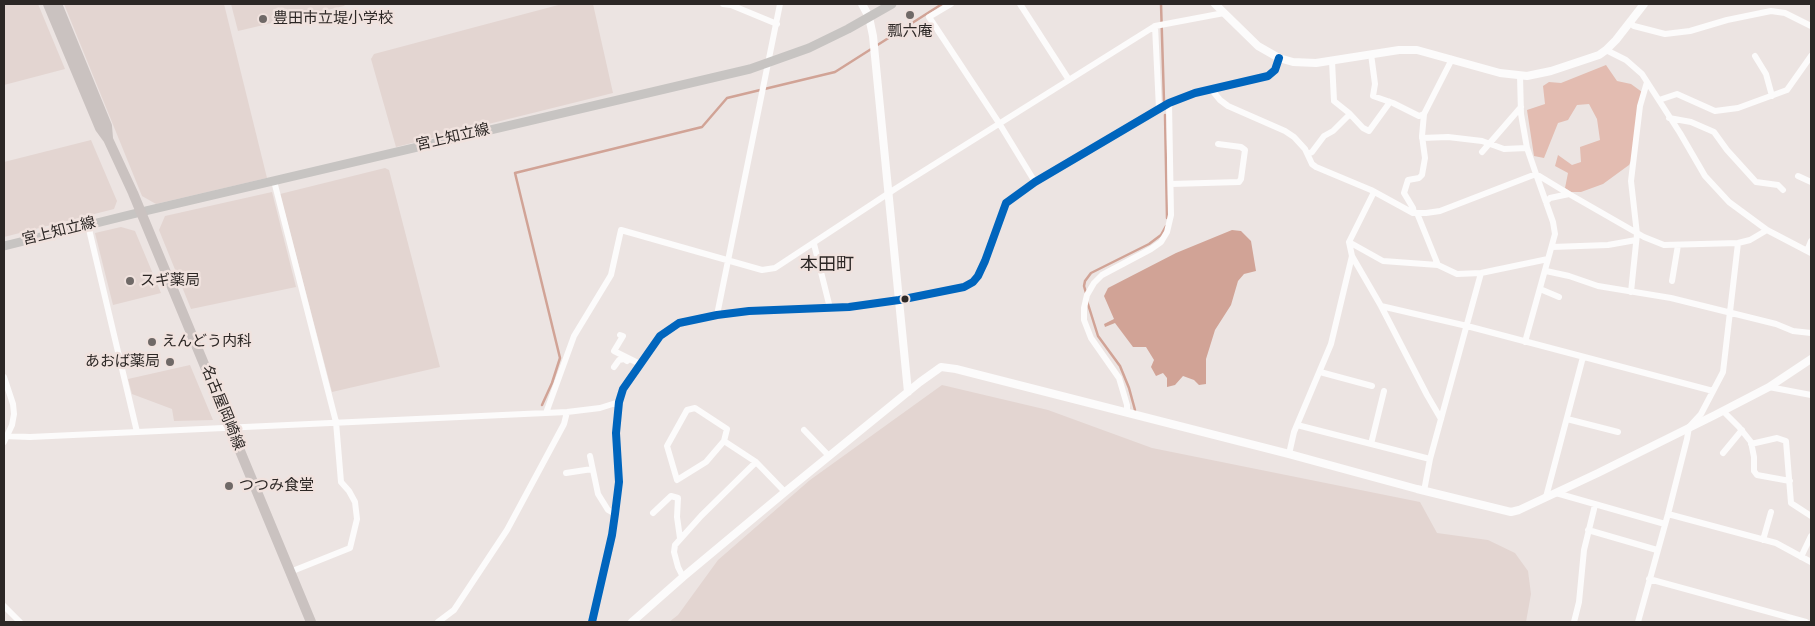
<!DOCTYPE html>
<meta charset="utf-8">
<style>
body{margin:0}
#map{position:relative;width:1815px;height:626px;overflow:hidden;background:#ece4e2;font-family:"Nunito Sans",sans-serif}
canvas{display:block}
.frame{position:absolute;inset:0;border:5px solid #2c2725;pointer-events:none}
</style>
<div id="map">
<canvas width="1815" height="626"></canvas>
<div class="frame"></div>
</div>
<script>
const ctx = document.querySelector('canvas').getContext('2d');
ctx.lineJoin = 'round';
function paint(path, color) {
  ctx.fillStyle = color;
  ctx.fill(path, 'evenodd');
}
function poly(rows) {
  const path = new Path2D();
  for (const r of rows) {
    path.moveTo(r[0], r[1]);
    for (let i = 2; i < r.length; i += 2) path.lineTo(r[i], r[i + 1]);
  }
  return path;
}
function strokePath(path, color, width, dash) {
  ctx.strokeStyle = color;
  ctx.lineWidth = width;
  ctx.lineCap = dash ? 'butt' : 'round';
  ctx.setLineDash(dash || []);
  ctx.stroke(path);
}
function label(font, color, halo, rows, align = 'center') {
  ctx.font = font + ' "Nunito Sans","Noto Sans JP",sans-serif';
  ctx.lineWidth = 5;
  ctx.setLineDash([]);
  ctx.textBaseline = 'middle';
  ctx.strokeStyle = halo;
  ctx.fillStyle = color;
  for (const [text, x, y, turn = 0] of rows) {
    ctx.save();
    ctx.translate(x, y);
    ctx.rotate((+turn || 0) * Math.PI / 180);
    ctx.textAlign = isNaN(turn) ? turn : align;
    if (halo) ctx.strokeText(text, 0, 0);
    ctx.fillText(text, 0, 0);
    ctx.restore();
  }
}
const built = poly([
 [4,4,38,4,65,69,4,85],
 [64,4,224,4,267,178,156,204,142,196],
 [231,4,346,4,344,6,238,31],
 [562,4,593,4,613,93,396,147,371,59,374,54],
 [91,140,117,201,114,209,4,237,4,162],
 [385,168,389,170,440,367,332,392,280,194],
 [272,192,296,287,191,309,159,230,165,216],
 [121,227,135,231,161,293,113,305,95,233],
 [190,365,213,420,174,421,172,409,132,394,128,379],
 [942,385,1048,410,1152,448,1420,502,1437,533,1488,540,1515,553,1528,571,1531,594,1526,622,669,622,678,615,718,560,810,480]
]);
const forest = poly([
 [1606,65,1617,81,1631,84,1642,92,1631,161,1629,165,1603,184,1581,192,1571,192,1565,188,1568,173,1555,166,1558,155,1572,165,1581,162,1580,147,1600,140,1597,119,1589,104,1577,105,1568,120,1558,123,1544,158,1534,156,1527,110,1545,104,1543,86,1549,82,1561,83]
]);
const water = poly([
 [1232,230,1241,231,1251,241,1256,271,1244,274,1238,281,1231,305,1215,330,1206,359,1206,384,1199,385,1194,380,1183,376,1175,385,1167,387,1167,378,1163,373,1156,376,1151,367,1154,360,1146,347,1133,347,1115,323,1105,327,1104,324,1114,319,1104,296,1108,288,1176,253]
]);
const stream = poly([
 [1161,4,1164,101],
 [1165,115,1167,218],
 [1086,293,1084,286,1085,281,1091,273,1149,244,1161,235,1166,226],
 [1087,301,1098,336,1120,366,1129,388,1135,410],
 [542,405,552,383,560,358,515,173,702,127,727,98,835,72,942,4]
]);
const minor = poly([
 [723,4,731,5,777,24],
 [951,4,929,17,999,123,1035,182],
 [1020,4,1069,80],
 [1630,23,1634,26,1665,34,1690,31,1727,20,1771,11,1785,13,1811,26],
 [1155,26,1159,109],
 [1606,50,1626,60,1642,74,1680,133,1705,176,1729,202,1767,230,1811,253],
 [1371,54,1375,84,1373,96,1393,103,1419,116,1424,114,1452,59],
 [1755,56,1766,74,1772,96],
 [1332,61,1334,101,1349,113,1363,128,1369,131,1390,102],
 [1211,89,1220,100,1228,106,1285,131,1294,137,1305,149,1312,164,1316,167,1371,190,1413,213,1426,213,1440,211,1536,174,1553,222,1555,234,1525,342],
 [1659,100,1677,94,1715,111,1738,108,1787,90,1811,56],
 [1669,118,1691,122,1714,132,1727,150,1756,182,1778,185,1783,190],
 [1422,138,1448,137,1482,141,1504,149,1527,148,1521,114,1520,76],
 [1527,148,1536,174,1569,194],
 [1482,152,1521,107],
 [1308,154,1312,152,1324,136,1333,131,1350,114],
 [1798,176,1811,182],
 [274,181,336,422,341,482,349,491,355,502,357,519,350,548,290,572],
 [1171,184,1239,182,1241,179,1245,150,1241,147,1218,144],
 [1374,192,1349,242,1352,256,1381,306,1467,326,1713,391],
 [1546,202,1550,198,1569,194,1644,237,1664,245,1738,243,1750,240,1767,230],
 [1414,213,1413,208,1404,193,1408,180,1419,178,1422,175,1425,158,1422,136,1424,114],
 [1417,213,1438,265],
 [88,225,137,432],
 [1349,242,1383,261,1438,265,1457,274,1481,273,1548,259],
 [814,244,830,308],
 [1552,247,1608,245,1636,240],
 [1807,251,1811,241],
 [1546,271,1569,276,1598,286,1671,298,1776,324,1793,331,1811,333],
 [1672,281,1678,245],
 [1540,289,1559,297],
 [1631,292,1637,234,1631,181,1640,106,1647,82],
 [1381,306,1427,395,1441,419],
 [717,315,780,4],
 [620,335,623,336,614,351,640,364],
 [614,367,619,360,624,359,627,361],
 [1320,372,1372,386],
 [4,377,13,404,14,414,12,425,4,442],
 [1769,387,1811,395],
 [1723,411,1739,427,1751,442,1754,457,1754,471,1757,475,1790,481],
 [546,413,574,336,611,275,621,230,762,270,775,268,895,189,1155,26,1224,13],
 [1127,413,1127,405,1119,378,1091,338,1084,320,1084,308,1087,295,1094,283,1102,275,1151,249,1161,242,1167,232,1171,215,1169,103],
 [1567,419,1618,432],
 [1297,425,1430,459],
 [804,430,829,456],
 [4,436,30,437,567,412,600,408,619,402],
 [724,441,706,462,677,480,667,446,687,410,695,408,727,429,724,441,756,462,785,492],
 [1371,444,1384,391],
 [1751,444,1777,438,1786,441,1791,503,1811,516],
 [1723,453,1742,430],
 [1289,454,1294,432,1331,344,1352,256],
 [590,456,598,494,608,510,615,514],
 [566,473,592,469],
 [1424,491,1430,459,1481,273],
 [1556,493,1665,524],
 [1546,497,1583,357],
 [653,513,671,496,678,498,677,517,680,538],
 [1668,514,1776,543,1811,562],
 [1588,530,1657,550],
 [1763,540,1771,512],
 [1801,557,1811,536],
 [683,577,678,567,674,552,675,545,701,516,756,462],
 [1649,579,1806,622],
 [4,606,20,622],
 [438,622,454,610,507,530,564,424,567,412],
 [592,622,612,535,615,514,619,482,616,433,619,402,623,389,660,336,679,323,717,315,749,311,849,307,899,300,964,287,973,282,978,276,985,261,1006,203,1035,182,1169,103,1195,93,1268,76,1275,70,1279,58],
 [1574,622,1579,602,1584,550,1595,505],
 [1638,622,1668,514,1687,439,1689,427,1701,414,1723,372,1738,243]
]);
const tertiary = poly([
 [862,4,869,17,873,36,908,392],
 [1215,4,1258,46,1279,58,1293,62,1316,63,1399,50,1417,50,1500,73,1527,76,1551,71,1599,55,1606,50,1616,40,1644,4],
 [632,622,683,577,785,492,920,382,941,367,956,369,1289,454,1417,489,1511,512,1519,510,1598,473,1715,415,1769,387,1811,359]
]);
const secondary = poly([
 [4,246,141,212,750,69,809,48,848,29,892,4]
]);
const primary = poly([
 [48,4,100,128,108,139,133,193,311,622],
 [57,4,107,126,108,138]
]);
const bus1 = poly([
 [592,622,612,535,615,514,619,482,616,433,619,402,623,389,660,336,679,323,717,315,749,311,849,307,899,300,964,287,973,282,978,276,985,261,1006,203,1035,182,1169,103,1195,93,1268,76,1275,70,1279,58]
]);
const markers = [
 [910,15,5,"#6f6967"],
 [263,19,5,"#6f6967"],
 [130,281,5,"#6f6967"],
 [905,299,4.5,"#2c2725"],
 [152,342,5,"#6f6967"],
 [170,362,5,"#6f6967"],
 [229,486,5,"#6f6967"]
];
const poiNames = [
 ["豊田市立堤小学校",273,19],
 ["瓢六庵",910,32,"center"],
 ["スギ薬局",140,281],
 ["えんどう内科",162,342],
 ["あおば薬局",160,362,"right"],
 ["つつみ食堂",239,486]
];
const streetNames = [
 ["宮上知立線",453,138,-13],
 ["宮上知立線",59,232,-14],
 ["名古屋岡崎線",222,408,68]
];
const quarterNames = [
 ["本田町",827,266]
];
paint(built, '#e3d5d1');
paint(forest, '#e3bcb1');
paint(water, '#d1a396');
strokePath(stream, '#d1a396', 2.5);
strokePath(minor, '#fcfbfb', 6);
strokePath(tertiary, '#fcfbfb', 8);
strokePath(secondary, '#c7c4c2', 9);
strokePath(primary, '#cac2c0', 10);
strokePath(bus1, '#0065bd', 8);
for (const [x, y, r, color] of markers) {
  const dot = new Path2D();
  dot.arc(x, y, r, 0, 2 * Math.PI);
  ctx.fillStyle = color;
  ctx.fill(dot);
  strokePath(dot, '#f0e2de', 2);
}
label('15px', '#2c2725', '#f0e2de', poiNames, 'left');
label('15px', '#2c2725', '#f0e2de', streetNames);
label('18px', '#2c2725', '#f0e2de', quarterNames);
</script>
